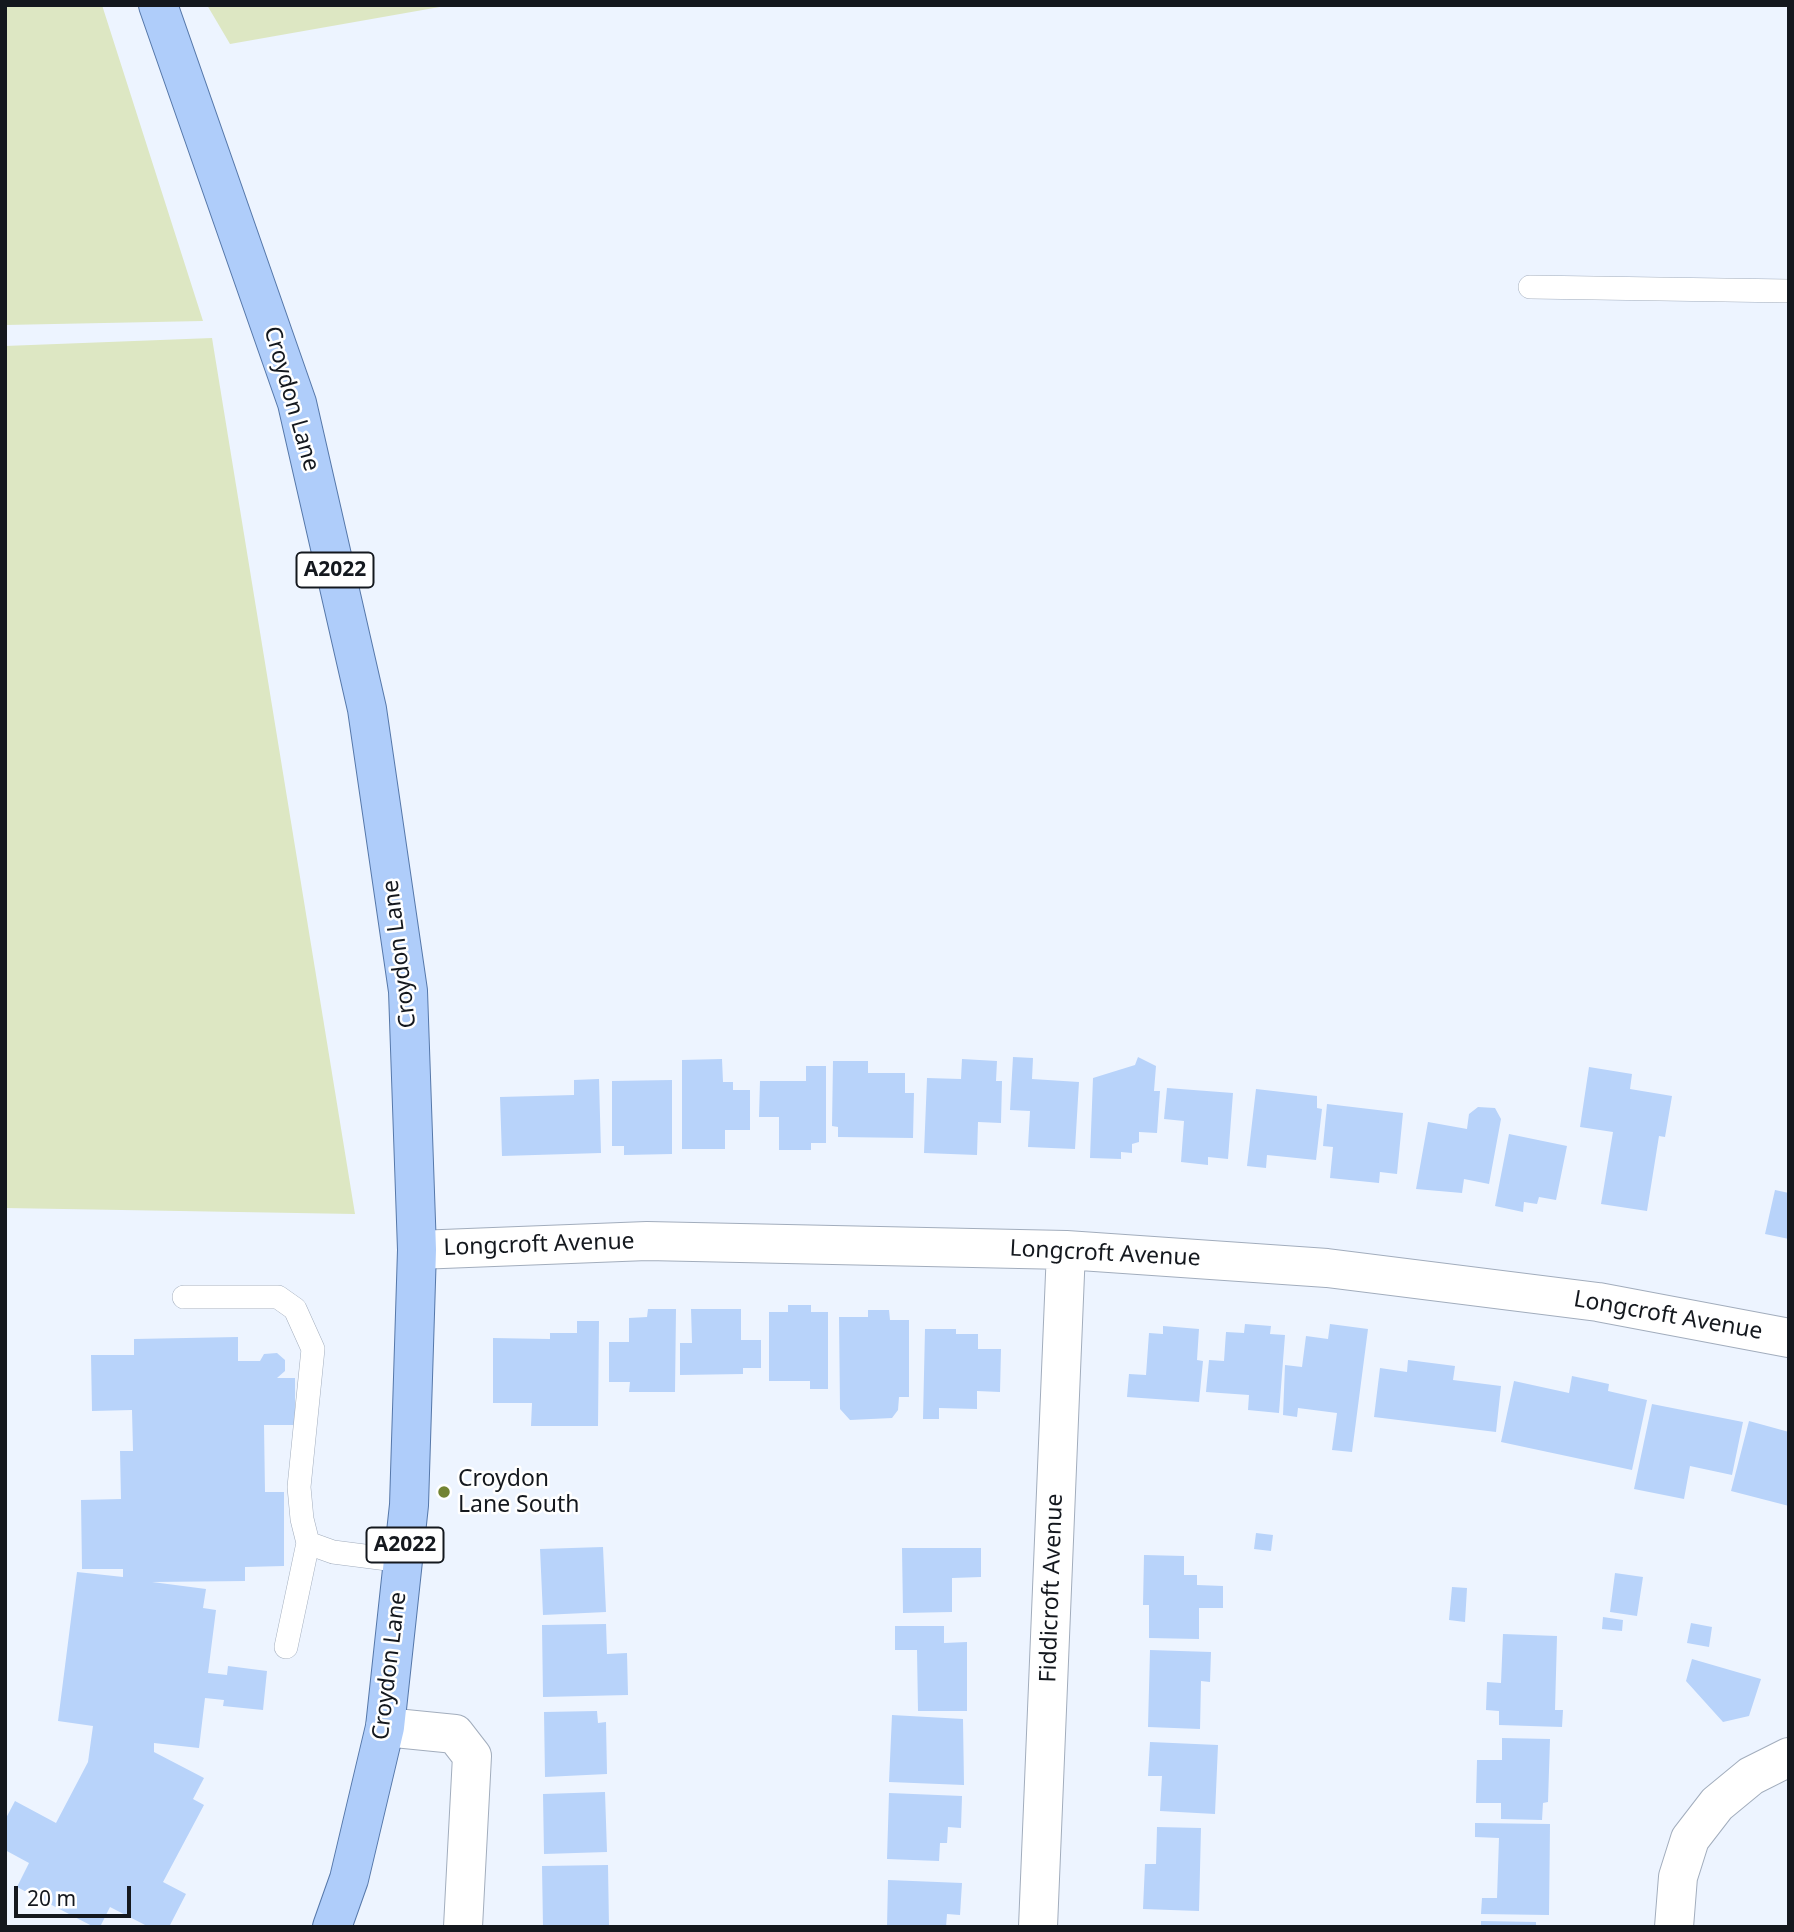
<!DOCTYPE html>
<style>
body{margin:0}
#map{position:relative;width:1794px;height:1932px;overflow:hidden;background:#edf4ff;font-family:"Noto Sans",sans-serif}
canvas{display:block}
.frame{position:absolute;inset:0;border:7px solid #14181e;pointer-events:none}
.scale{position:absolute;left:14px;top:1886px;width:117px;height:32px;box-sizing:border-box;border:4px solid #14181e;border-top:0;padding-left:9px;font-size:21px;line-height:24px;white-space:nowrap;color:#14181e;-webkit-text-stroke:5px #fff;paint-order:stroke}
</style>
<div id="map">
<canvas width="1794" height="1932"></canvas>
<div class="frame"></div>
<div class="scale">20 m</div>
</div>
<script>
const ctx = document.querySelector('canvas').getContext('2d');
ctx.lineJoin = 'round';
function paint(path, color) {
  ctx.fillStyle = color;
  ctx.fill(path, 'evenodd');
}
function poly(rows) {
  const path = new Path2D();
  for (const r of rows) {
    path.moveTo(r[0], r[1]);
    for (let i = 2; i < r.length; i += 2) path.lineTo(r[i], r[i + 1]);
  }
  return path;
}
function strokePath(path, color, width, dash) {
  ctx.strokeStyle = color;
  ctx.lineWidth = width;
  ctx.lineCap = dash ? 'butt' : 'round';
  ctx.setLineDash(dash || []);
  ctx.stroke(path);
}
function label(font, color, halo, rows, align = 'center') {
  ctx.font = font + ' "Noto Sans",sans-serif';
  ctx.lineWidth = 5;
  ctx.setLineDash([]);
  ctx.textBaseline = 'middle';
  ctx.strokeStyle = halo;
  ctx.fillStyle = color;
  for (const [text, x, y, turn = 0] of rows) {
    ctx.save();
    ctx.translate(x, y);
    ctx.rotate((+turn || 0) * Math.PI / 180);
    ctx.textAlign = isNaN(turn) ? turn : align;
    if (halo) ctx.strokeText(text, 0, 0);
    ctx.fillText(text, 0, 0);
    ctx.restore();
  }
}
const green = poly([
 [5,5,102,5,203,321,5,325],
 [207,5,451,5,230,44],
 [212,338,355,1214,5,1208,5,346]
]);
const building = poly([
 [1013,1057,1033,1058,1032,1079,1079,1082,1075,1149,1028,1147,1030,1111,1010,1110],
 [1138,1057,1156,1066,1154,1091,1160,1091,1157,1133,1139,1132,1139,1142,1132,1144,1132,1153,1121,1152,1121,1159,1090,1158,1093,1078,1135,1065],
 [722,1059,723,1082,733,1082,733,1090,750,1090,750,1130,725,1130,725,1149,682,1149,682,1060],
 [962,1059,997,1061,996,1081,1002,1081,1001,1123,978,1122,977,1155,924,1153,927,1078,961,1079],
 [833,1061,868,1061,868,1073,905,1073,905,1093,914,1093,913,1138,838,1137,838,1127,832,1126],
 [806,1066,826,1066,826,1143,811,1143,811,1150,779,1150,779,1117,759,1117,760,1081,806,1081],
 [1589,1067,1632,1074,1630,1089,1672,1096,1665,1137,1659,1136,1647,1211,1601,1204,1613,1132,1580,1127],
 [599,1079,601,1153,502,1156,500,1097,574,1095,574,1080],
 [672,1080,672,1154,624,1155,624,1146,612,1146,612,1081],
 [1167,1088,1233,1093,1228,1159,1208,1157,1208,1165,1181,1162,1184,1121,1164,1119],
 [1256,1089,1317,1096,1317,1108,1322,1109,1316,1160,1267,1155,1266,1168,1247,1166],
 [1327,1104,1403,1113,1397,1174,1380,1172,1379,1183,1330,1178,1333,1147,1323,1146],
 [1478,1107,1495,1108,1501,1119,1489,1184,1464,1179,1462,1193,1416,1189,1428,1122,1467,1129,1469,1114],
 [1509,1134,1567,1146,1556,1200,1539,1197,1537,1204,1524,1202,1523,1212,1495,1206],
 [1775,1190,1789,1193,1789,1239,1765,1234],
 [788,1305,811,1305,811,1312,828,1312,828,1389,810,1389,810,1381,769,1381,769,1312,788,1312],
 [648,1309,676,1309,675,1392,629,1392,630,1382,609,1382,609,1342,629,1342,629,1318,647,1317],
 [691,1309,741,1309,741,1340,761,1340,761,1368,743,1368,743,1374,680,1375,680,1343,692,1343],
 [868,1310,889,1310,890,1320,909,1320,909,1397,899,1397,898,1410,892,1418,850,1420,840,1409,839,1317,868,1317],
 [577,1321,599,1321,598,1426,531,1426,532,1403,493,1403,493,1338,550,1339,550,1333,577,1333],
 [1245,1324,1271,1326,1270,1334,1285,1335,1279,1413,1248,1410,1249,1395,1206,1392,1209,1360,1224,1361,1226,1332,1244,1333],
 [1330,1324,1368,1329,1352,1452,1332,1450,1337,1413,1298,1408,1297,1417,1283,1415,1285,1365,1302,1367,1306,1336,1328,1339],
 [1163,1326,1199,1329,1197,1360,1203,1361,1199,1402,1127,1397,1129,1374,1146,1375,1149,1333,1163,1334],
 [925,1329,956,1329,956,1334,978,1334,978,1349,1001,1349,1000,1392,977,1391,977,1409,939,1408,939,1419,923,1419],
 [238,1337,238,1361,260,1361,264,1354,277,1353,285,1360,285,1371,277,1378,295,1378,295,1425,264,1425,265,1492,284,1492,284,1566,245,1567,245,1581,152,1582,206,1589,203,1608,216,1610,208,1673,227,1675,228,1666,267,1671,263,1710,223,1706,224,1700,205,1698,199,1748,154,1743,154,1752,204,1778,193,1799,204,1805,163,1882,186,1894,169,1927,149,1927,110,1907,100,1927,94,1927,17,1887,29,1863,5,1850,5,1820,15,1801,56,1823,88,1762,93,1726,58,1721,77,1572,123,1577,123,1569,82,1569,81,1500,121,1499,120,1451,133,1451,132,1410,92,1411,91,1355,134,1355,134,1339],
 [1408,1360,1455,1366,1453,1380,1501,1386,1496,1432,1374,1417,1380,1368,1407,1372],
 [1572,1376,1609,1384,1608,1391,1647,1400,1632,1470,1501,1442,1514,1381,1569,1393],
 [1652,1404,1743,1422,1732,1475,1690,1466,1684,1499,1634,1489],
 [1749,1421,1789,1432,1789,1506,1731,1491],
 [1256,1533,1273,1535,1271,1551,1254,1549],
 [603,1547,606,1612,543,1615,540,1549],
 [902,1548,981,1548,981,1577,952,1578,952,1612,903,1613],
 [1144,1555,1184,1556,1184,1575,1197,1575,1197,1585,1223,1586,1223,1608,1199,1608,1199,1639,1149,1638,1149,1605,1143,1605],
 [1615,1573,1643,1577,1637,1616,1610,1612],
 [1452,1587,1467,1588,1465,1622,1449,1620],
 [1603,1617,1623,1620,1622,1631,1602,1629],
 [1691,1623,1712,1627,1709,1647,1687,1643],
 [606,1624,607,1654,627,1653,628,1695,543,1697,542,1625],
 [895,1626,944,1626,944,1643,967,1642,967,1711,918,1711,917,1650,895,1650],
 [1503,1634,1557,1636,1555,1710,1563,1710,1562,1727,1499,1725,1499,1711,1486,1710,1487,1682,1501,1683],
 [1150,1650,1211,1652,1210,1682,1201,1681,1200,1729,1148,1727],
 [1692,1659,1761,1679,1749,1716,1723,1722,1686,1681],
 [597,1711,598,1723,606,1722,607,1774,545,1777,544,1712],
 [892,1715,963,1719,964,1785,889,1782],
 [1502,1738,1550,1739,1548,1802,1543,1803,1542,1820,1501,1819,1501,1803,1476,1803,1477,1760,1502,1760],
 [1150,1742,1218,1745,1215,1814,1160,1811,1162,1776,1148,1776],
 [605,1792,607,1852,544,1854,543,1794],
 [889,1793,962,1796,961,1828,948,1827,947,1843,940,1843,939,1861,887,1859],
 [1475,1823,1550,1824,1549,1915,1481,1914,1482,1898,1497,1898,1499,1838,1475,1837],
 [1157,1827,1201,1828,1199,1911,1143,1909,1145,1864,1156,1864],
 [608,1865,609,1927,543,1927,542,1866],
 [888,1880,962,1883,960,1915,947,1914,946,1927,887,1927],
 [1481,1921,1536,1922,1536,1927,1481,1927]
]);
const service = poly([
 [1530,287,1789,291],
 [184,1297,278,1297,295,1309,313,1349,299,1487,302,1519,308,1543,333,1552,403,1561],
 [286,1647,308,1543]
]);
const minor = poly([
 [417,1250,647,1241,1066,1250,1327,1268,1598,1302,1789,1338],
 [385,1727,455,1734,472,1756,463,1927],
 [1038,1927,1066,1250],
 [1674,1927,1678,1877,1690,1839,1717,1804,1751,1776,1789,1757]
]);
const primary = poly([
 [158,5,297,403,367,709,408,991,417,1250,409,1505,385,1727,349,1879,332,1927]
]);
const markers = [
 [444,1492,7,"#728332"]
];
const shields = [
 [335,570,77],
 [405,1545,77]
];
const shieldNames = [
 ["A2022",335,570],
 ["A2022",405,1545]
];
const streetNames = [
 ["Croydon Lane",291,399,74],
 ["Croydon Lane",400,954,-97],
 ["Longcroft Avenue",539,1245,-2],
 ["Longcroft Avenue",1105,1254,3],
 ["Longcroft Avenue",1668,1316,10],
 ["Fiddicroft Avenue",1052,1588,-88],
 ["Croydon Lane",390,1666,-83]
];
const poiNames = [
 ["Croydon",458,1479],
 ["Lane South",458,1505]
];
paint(green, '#dde7c3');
paint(building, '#b8d3fa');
strokePath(service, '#a2adbd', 24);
strokePath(minor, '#a2adbd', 40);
strokePath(primary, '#5678aa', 40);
strokePath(service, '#fff', 23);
strokePath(minor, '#fff', 38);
strokePath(primary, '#afcdfa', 38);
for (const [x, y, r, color] of markers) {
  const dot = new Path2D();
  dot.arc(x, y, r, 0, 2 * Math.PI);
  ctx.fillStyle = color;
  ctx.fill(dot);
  strokePath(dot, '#fff', 2.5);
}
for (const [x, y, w] of shields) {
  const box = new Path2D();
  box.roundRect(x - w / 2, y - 17.5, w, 35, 5);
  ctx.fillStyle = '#fff';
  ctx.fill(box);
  strokePath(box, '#14181e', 2);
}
label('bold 21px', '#14181e', null, shieldNames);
label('23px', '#14181e', '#fff', streetNames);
label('23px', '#14181e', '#fff', poiNames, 'left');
</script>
